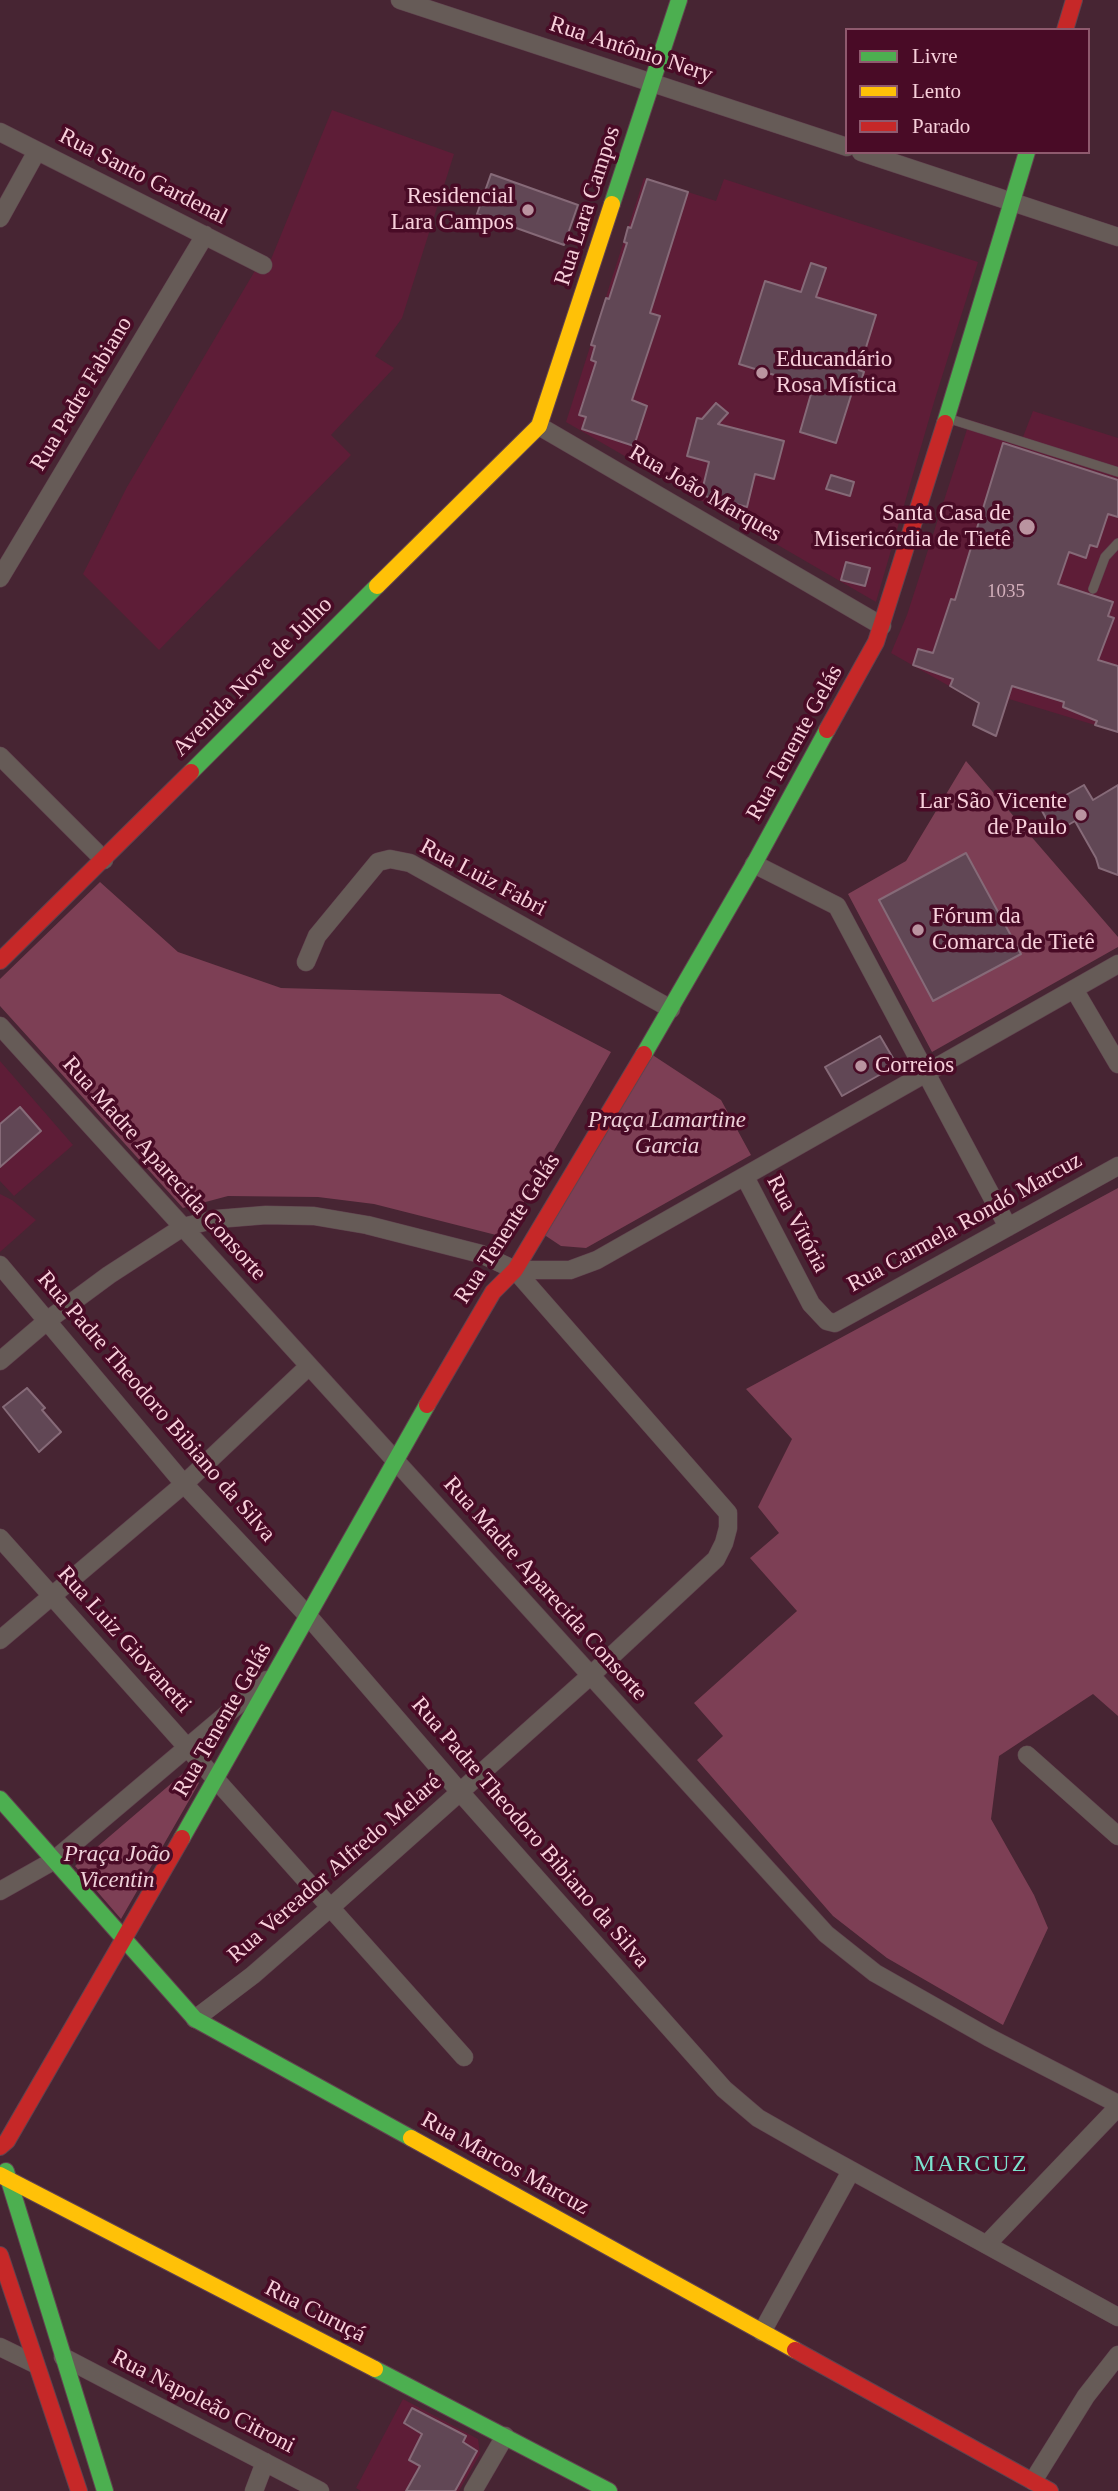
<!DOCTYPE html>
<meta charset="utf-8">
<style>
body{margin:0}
#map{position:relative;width:1118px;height:2491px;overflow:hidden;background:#472533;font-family:"Times New Roman",serif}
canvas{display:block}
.legend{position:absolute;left:845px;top:28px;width:245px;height:126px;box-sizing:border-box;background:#490b26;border:2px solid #8f5a6e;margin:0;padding:9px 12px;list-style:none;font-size:21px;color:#f8d0db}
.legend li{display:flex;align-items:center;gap:14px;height:35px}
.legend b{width:35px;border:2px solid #8f5a6e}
</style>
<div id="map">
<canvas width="1118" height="2491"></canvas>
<ul class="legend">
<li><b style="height:9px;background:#4caf50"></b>Livre</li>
<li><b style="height:9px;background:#ffc107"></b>Lento</li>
<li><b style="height:9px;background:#c62828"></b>Parado</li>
</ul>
</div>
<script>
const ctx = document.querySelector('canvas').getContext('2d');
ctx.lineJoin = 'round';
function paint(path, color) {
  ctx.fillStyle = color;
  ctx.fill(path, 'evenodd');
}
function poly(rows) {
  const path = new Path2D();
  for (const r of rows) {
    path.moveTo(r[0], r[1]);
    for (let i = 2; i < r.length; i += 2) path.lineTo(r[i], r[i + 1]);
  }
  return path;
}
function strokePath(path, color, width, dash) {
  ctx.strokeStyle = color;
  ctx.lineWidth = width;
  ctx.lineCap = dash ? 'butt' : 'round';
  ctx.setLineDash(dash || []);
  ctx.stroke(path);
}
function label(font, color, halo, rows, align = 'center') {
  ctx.font = font + ' "Times New Roman",serif';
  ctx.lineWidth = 7;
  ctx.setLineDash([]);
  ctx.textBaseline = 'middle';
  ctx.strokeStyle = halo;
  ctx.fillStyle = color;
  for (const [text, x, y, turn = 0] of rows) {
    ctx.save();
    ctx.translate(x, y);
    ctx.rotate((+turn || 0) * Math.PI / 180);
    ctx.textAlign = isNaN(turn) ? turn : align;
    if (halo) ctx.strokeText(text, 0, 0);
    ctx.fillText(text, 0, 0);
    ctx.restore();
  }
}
const built = poly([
 [332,110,454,154,402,318,375,356,394,368,331,435,351,455,159,650,83,574,127,487,256,269,265,274],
 [644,178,716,201,724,179,978,262,934,402,876,602,566,422],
 [1033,411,1118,438,1118,732,1009,699,996,736,973,725,979,703,891,653,907,615,970,420,1023,437],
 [0,1061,73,1145,14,1196,0,1181],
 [0,1194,12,1200,36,1220,0,1252],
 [403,2399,478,2439,480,2454,459,2491,361,2491,356,2488]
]);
const green = poly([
 [966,761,1118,937,1118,947,932,1052,848,894,906,861],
 [100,882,178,952,281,988,500,994,611,1052,504,1237,374,1204,318,1197,228,1196,183,1208,0,1006,0,979],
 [648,1052,721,1100,751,1155,586,1248,561,1246,543,1234],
 [1118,1188,1118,1716,1093,1694,999,1756,991,1819,1034,1895,1048,1928,1003,2025,887,1958,833,1916,697,1760,723,1736,694,1703,797,1611,750,1558,779,1533,758,1507,792,1439,746,1389],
 [187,1770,199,1783,121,1919,75,1866]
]);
const building = poly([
 [491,174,578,205,564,245,477,214,491,174],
 [647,179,688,192,650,313,660,316,632,400,647,406,634,446,582,429,586,417,579,415,596,362,591,360,595,346,591,345,606,298,609,299,627,243,624,242,628,227,631,228,647,179],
 [811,263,826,268,816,297,876,315,859,370,864,372,859,387,854,386,836,443,800,432,813,387,739,364,765,281,801,292,811,263],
 [716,403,728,413,718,424,784,441,774,479,755,474,747,507,701,495,709,462,687,456,697,418,702,419,716,403],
 [1003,443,1118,480,1118,517,1108,514,1097,547,1090,545,1086,558,1069,552,1058,584,1113,602,1108,616,1114,618,1098,660,1118,666,1118,732,1095,725,1097,721,1063,707,1064,702,1012,686,996,736,973,725,979,703,950,686,953,679,913,665,918,649,933,653,951,599,955,600,1003,443],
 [831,475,854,482,850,496,826,489,831,475],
 [846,562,870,568,865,586,841,580,846,562],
 [1084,785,1093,800,1118,785,1118,875,1099,868,1096,858,1075,821,1054,833,1041,809,1084,785],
 [966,853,1021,954,933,1001,879,900,966,853],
 [880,1036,897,1065,842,1096,825,1067,880,1036],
 [20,1107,41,1131,0,1167,0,1124,20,1107],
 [27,1388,45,1408,42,1410,61,1432,39,1452,3,1407,27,1388],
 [412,2408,466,2436,463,2442,477,2451,455,2491,406,2491,420,2466,409,2460,422,2434,404,2423,412,2408]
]);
const lane = poly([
 [947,418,1118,472],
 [1093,589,1105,557,1118,543]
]);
const street = poly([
 [400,0,847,147],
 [0,132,263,265],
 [861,152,1118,237],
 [0,218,37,151],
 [539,426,882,626],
 [0,578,205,235],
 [0,756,104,860],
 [754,864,837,906,1008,1227],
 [306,962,317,936,378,862,390,859,410,863,671,1009],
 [1074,989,1118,1064],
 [0,1026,826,1934,875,1973,988,2037,1118,2104],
 [745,1177,811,1304,827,1321,835,1323,1118,1166],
 [0,1265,184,1484,309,1617,460,1792,724,2089,758,2118,816,2151,1118,2317],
 [515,1270,570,1270,597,1260,1118,964],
 [0,1361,48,1320,109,1275,183,1227,217,1219,266,1215,314,1216,367,1225,481,1254,515,1270,728,1513,728,1528,724,1543,716,1559,590,1676,331,1907,253,1975,195,2019],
 [0,1538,464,2057],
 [0,1640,184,1484,309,1366],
 [1027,1755,1118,1836],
 [0,1891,53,1861,267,1680],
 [987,2244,1118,2107],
 [762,2332,851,2171],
 [0,2347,35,2364],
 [63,2357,320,2491],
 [1033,2481,1086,2396,1118,2355],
 [254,2491,265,2462],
 [473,2491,505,2436]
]);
const fast = poly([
 [612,204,679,0],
 [945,423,1027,152],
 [191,772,377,586],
 [644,1054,754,864,827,730],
 [0,1799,195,2019,411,2138],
 [182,1838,427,1405],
 [6,2171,105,2491],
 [375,2369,609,2491]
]);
const slow = poly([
 [377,586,539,426,612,204],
 [411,2138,795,2350],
 [0,2175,375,2369]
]);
const jam = poly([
 [1065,30,1074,0],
 [827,730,876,642,945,423],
 [0,961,191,772],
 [427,1405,493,1292,515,1270,644,1054],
 [0,2147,7,2141,182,1838],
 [0,2255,79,2491],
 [795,2350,1050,2491]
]);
const markers = [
 [528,210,7,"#ba94a0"],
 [762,373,7,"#ba94a0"],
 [1027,527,9,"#ba94a0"],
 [1081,815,7,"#ba94a0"],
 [918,930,7,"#ba94a0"],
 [861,1066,7,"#ba94a0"]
];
const numberNames = [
 ["1035",1006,592]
];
const streetNames = [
 ["Rua Antônio Nery",631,50,18],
 ["Rua Santo Gardenal",143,177,27],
 ["Rua Lara Campos",588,206,-72],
 ["Rua Padre Fabiano",82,394,-59],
 ["Rua João Marques",705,494,30],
 ["Avenida Nove de Julho",253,677,-45],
 ["Rua Tenente Gelás",795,743,-61],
 ["Rua Luiz Fabri",483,878,28],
 ["Rua Madre Aparecida Consorte",164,1169,48],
 ["Rua Carmela Rondó Marcuz",965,1223,-29],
 ["Rua Vitória",797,1224,62],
 ["Rua Tenente Gelás",508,1229,-57],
 ["Rua Padre Theodoro Bibiano da Silva",156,1407,49],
 ["Rua Madre Aparecida Consorte",545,1589,48],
 ["Rua Luiz Giovanetti",124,1640,48],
 ["Rua Tenente Gelás",223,1720,-60],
 ["Rua Padre Theodoro Bibiano da Silva",530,1833,49],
 ["Rua Vereador Alfredo Melaré",335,1869,-41],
 ["Rua Marcos Marcuz",505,2164,29],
 ["Rua Curuçá",315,2312,27],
 ["Rua Napoleão Citroni",203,2402,27]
];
const poiNames = [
 ["Residencial",514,197],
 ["Lara Campos",514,223],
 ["Educandário",776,360,"left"],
 ["Rosa Mística",776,386,"left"],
 ["Santa Casa de",1011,514],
 ["Misericórdia de Tietê",1011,540],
 ["Lar São Vicente",1067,802],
 ["de Paulo",1067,828],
 ["Fórum da",932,917,"left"],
 ["Comarca de Tietê",932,943,"left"],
 ["Correios",875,1066,"left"]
];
const parkNames = [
 ["Praça Lamartine",667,1121],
 ["Garcia",667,1147],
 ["Praça João",117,1855],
 ["Vicentin",117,1881]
];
const neighbourhoodNames = [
 ["MARCUZ",971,2165]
];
paint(built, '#5e1d37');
paint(green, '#7d3f55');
paint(building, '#614755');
strokePath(building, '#866a78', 2);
strokePath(lane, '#61434f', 10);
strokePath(street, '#61434f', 19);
strokePath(fast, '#61434f', 18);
strokePath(slow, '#61434f', 18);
strokePath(jam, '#61434f', 18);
strokePath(lane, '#665b57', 9);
strokePath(street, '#665b57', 18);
strokePath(fast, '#4caf50', 16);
strokePath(slow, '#ffc107', 16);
strokePath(jam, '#c62828', 16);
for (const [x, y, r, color] of markers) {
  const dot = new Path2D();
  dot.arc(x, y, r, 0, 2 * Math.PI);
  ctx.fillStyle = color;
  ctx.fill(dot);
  strokePath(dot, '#490b26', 2.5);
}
label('19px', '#d2aeba', null, numberNames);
label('23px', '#f8d0db', '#490b26', streetNames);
label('23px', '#f8d0db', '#490b26', poiNames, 'right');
label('italic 23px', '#efd1d9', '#490b26', parkNames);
ctx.letterSpacing = '2px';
label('24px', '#7ce2ce', '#490b26', neighbourhoodNames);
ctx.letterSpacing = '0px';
</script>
